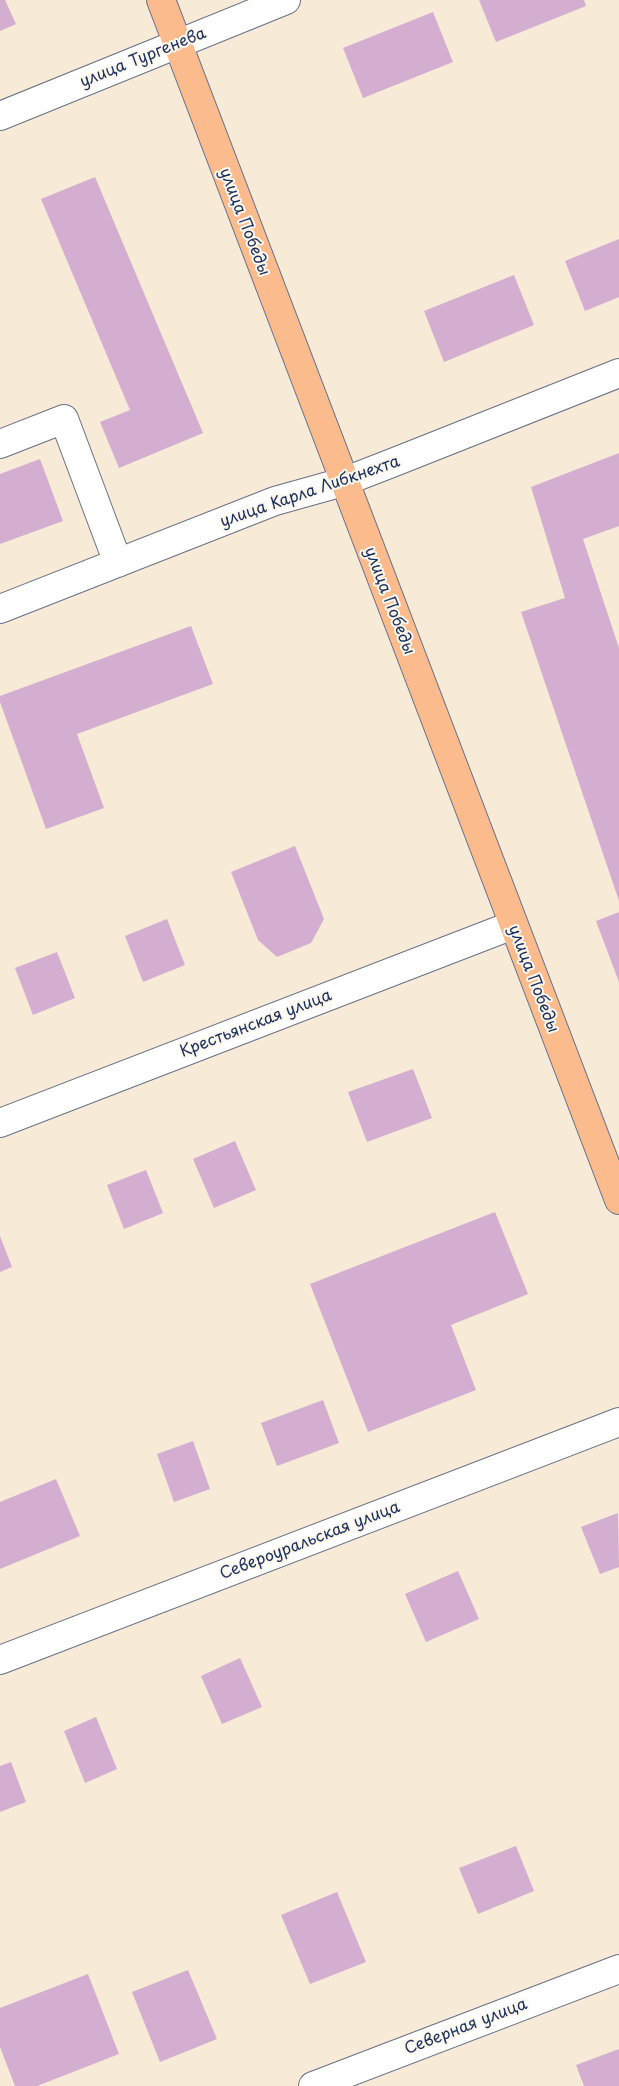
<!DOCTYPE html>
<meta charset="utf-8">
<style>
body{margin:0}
canvas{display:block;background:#f7ead6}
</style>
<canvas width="619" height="2086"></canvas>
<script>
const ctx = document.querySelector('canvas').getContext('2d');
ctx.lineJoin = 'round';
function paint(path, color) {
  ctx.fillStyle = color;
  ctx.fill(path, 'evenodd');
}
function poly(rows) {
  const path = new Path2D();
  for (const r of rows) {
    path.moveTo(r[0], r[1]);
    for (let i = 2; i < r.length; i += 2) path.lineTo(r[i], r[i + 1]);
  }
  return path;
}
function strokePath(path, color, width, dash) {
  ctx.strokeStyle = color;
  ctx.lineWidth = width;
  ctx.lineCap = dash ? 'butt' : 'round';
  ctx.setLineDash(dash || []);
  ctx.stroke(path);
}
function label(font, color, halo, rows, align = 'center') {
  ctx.font = font + ' "Playpen Sans",sans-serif';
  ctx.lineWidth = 4;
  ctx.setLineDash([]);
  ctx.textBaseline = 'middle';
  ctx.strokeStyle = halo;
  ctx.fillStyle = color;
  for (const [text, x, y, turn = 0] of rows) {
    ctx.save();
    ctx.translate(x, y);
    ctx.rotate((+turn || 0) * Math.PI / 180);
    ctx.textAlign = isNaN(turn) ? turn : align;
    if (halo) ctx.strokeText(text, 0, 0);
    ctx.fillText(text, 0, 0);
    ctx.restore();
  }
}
const building = poly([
 [0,0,5,0,16,24,0,31],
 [479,0,584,0,586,6,496,42],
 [433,12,453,62,363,98,343,48],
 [95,177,203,433,119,468,100,422,130,410,41,199],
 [619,239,619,297,585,311,565,261],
 [514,275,534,325,444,362,424,311],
 [619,453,619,526,583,539,619,648,619,901,521,612,565,598,531,487],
 [40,459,63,521,0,544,0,474],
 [191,626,213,684,77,734,104,808,46,829,0,702,0,696],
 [295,846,324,919,311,943,277,957,258,940,231,872],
 [619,912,619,982,596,921],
 [167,919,185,965,143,982,125,936],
 [57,952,75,998,33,1015,15,968],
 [413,1069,432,1118,367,1142,348,1092],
 [235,1141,256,1190,214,1208,193,1159],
 [146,1170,163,1213,124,1229,107,1185],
 [495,1212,528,1294,451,1325,476,1390,368,1432,310,1284],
 [0,1236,12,1267,0,1272],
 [323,1400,339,1443,277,1466,261,1423],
 [193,1441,210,1489,174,1502,157,1454],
 [56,1479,80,1536,0,1569,0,1502],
 [618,1513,619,1567,600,1574,581,1527],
 [458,1571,479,1619,426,1642,405,1594],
 [240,1658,262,1707,222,1724,201,1676],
 [96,1717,117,1769,85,1783,64,1731],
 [11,1762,26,1802,0,1812,0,1766],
 [516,1846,534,1891,478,1914,459,1868],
 [337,1892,366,1962,310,1984,281,1915],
 [188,1970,217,2039,160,2062,132,1992],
 [88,1974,119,2054,37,2086,15,2086,0,2047,0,2008],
 [619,2049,619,2086,584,2086,576,2065]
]);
const minor = poly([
 [0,116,286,0],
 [0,444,64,419,118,563],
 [0,609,275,501,343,482,392,463,619,373],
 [0,1123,513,925],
 [0,1660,619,1422],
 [313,2086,619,1969]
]);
const major = poly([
 [161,0,619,1200]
]);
const streetNames = [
 ["улица Тургенева",143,58,-22],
 ["улица Победы",244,222,69],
 ["улица Карла Либкнехта",310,492,-19],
 ["улица Победы",389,601,69],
 ["улица Победы",533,979,69],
 ["Крестьянская улица",256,1024,-21],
 ["Североуральская улица",310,1541,-21],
 ["Северная улица",466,2027,-21]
];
paint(building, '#d3aed1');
strokePath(minor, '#687088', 30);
strokePath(major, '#687088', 30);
strokePath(minor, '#fff', 28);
strokePath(major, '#fbbb8d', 28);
label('16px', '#1b2f5e', '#fbf7ec', streetNames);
</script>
